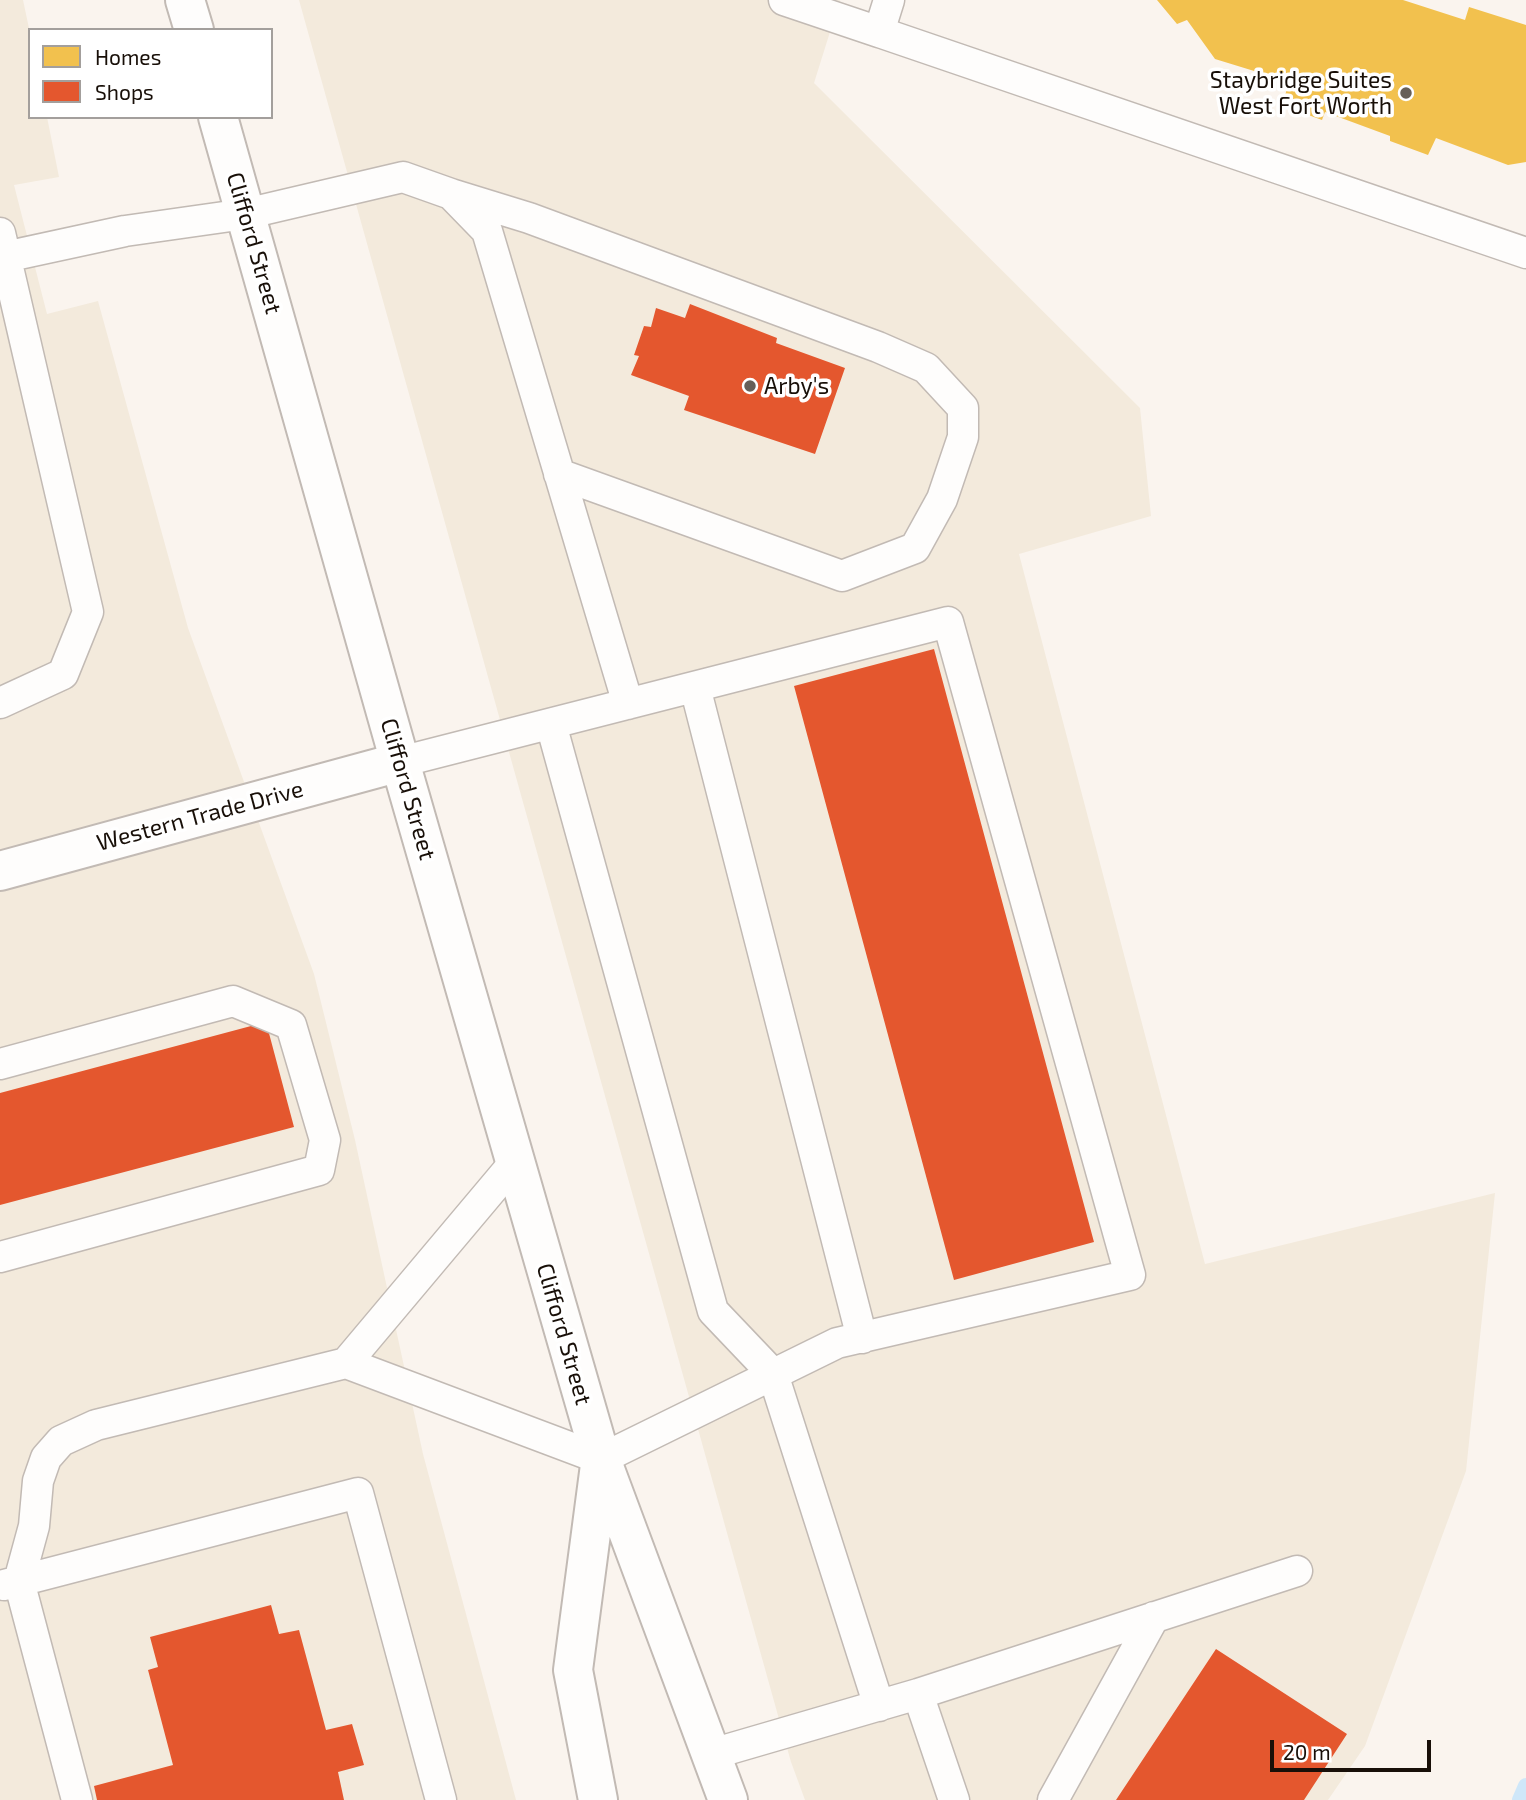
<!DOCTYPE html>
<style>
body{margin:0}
#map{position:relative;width:1526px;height:1800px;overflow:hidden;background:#faf4ee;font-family:"Exo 2",sans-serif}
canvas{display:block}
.legend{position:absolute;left:28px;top:28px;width:245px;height:91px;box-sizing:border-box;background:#fff;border:2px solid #a39f9c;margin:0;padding:9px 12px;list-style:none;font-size:21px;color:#180f08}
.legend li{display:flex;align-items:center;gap:14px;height:35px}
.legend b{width:35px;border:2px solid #a39f9c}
.scale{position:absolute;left:1270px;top:1740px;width:161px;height:32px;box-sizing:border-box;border:4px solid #180f08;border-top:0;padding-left:9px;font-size:21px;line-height:24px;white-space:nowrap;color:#180f08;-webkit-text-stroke:5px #fff;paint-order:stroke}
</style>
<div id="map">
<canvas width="1526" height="1800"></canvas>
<ul class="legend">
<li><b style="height:19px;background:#f2c14e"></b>Homes</li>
<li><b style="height:19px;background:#e4572e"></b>Shops</li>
</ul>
<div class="scale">20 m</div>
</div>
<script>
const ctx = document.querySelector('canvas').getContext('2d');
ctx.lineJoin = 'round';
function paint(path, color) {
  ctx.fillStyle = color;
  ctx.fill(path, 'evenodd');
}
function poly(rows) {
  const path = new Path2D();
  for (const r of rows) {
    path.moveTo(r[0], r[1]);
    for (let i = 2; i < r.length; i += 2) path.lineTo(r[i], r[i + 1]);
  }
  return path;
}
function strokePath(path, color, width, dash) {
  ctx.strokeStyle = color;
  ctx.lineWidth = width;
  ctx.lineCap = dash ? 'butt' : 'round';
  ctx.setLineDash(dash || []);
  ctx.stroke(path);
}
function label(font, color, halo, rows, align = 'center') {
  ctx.font = font + ' "Exo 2",sans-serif';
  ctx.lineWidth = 7;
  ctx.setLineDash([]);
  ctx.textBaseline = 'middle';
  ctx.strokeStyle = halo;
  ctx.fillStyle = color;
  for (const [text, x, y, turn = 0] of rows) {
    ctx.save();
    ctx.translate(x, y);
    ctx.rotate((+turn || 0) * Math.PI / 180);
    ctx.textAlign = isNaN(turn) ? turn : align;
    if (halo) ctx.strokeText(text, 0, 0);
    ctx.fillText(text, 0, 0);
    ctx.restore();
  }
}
const commercial = poly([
 [0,0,23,0,30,33,30,117,47,117,59,177,14,185,47,314,98,301,188,628,314,974,355,1140,423,1454,516,1800,0,1800],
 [299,0,840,0,814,83,1140,408,1151,516,1019,554,1205,1264,1495,1193,1466,1471,1365,1746,1328,1800,805,1800,791,1762]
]);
const homes = poly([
 [1157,0,1403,0,1465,20,1469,7,1526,25,1526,162,1508,165,1436,138,1428,155,1390,141,1390,136,1325,112,1322,120,1281,105,1290,82,1215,59,1187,20,1177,24]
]);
const shops = poly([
 [690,304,777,338,776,343,845,368,815,454,684,410,689,396,631,375,639,356,634,355,644,326,651,327,656,308,685,318],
 [934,649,1094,1242,954,1280,794,686],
 [266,1022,294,1127,0,1205,0,1093],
 [271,1605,279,1634,299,1630,326,1730,352,1724,364,1765,338,1772,344,1800,97,1800,94,1786,173,1765,148,1670,158,1667,150,1637],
 [1216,1649,1347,1734,1304,1800,1116,1800]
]);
const stream = poly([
 [1520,1800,1526,1786]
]);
const lane = poly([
 [784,0,879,32],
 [889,0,879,32,1526,253],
 [451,194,529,218,878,347,926,368,963,408,963,437,942,499,915,548,842,576,559,474],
 [0,233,88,612,63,674,0,703],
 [0,258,125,231,245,214,403,177,451,194,487,231,628,704],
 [695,687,862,1338],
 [551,724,713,1311,773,1374,879,1706],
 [0,1064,233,1001,291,1025,325,1140,319,1170,0,1257],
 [346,1363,515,1162],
 [4,1585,358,1493,441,1800],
 [918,1694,954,1800],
 [712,1754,918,1694,1297,1571],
 [77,1800,19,1581,34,1526,38,1481,46,1458,61,1441,96,1425,346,1363,601,1459,837,1343,1130,1275,948,622,400,762],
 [1053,1800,1154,1617]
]);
const secondary = poly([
 [0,871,400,762]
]);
const primary = poly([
 [185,0,194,30],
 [218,117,400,762,601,1459,728,1800],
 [598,1800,573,1670,600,1465]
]);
const markers = [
 [1406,93,7,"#675f58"],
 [750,386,7,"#675f58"]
];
const poiNames = [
 ["Staybridge Suites",1392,80],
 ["West Fort Worth",1392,106],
 ["Arby's",764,386,"left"]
];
const streetNames = [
 ["Clifford Street",254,243,74],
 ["Clifford Street",408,789,74],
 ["Western Trade Drive",200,816,-15],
 ["Clifford Street",564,1334,74]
];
paint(commercial, '#f3eadc');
paint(homes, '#f2c14e');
paint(shops, '#e4572e');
strokePath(stream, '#cfe7f9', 16);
strokePath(lane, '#c2bab4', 33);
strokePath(secondary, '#c2bab4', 42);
strokePath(primary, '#c2bab4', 42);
strokePath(lane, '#fefdfc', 30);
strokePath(secondary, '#fefdfc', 38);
strokePath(primary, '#fefdfc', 38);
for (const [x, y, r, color] of markers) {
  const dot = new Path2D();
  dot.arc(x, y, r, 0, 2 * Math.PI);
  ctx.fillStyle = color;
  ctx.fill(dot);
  strokePath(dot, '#fff', 2.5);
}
label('23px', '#180f08', '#fff', poiNames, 'right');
label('23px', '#180f08', '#fff', streetNames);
</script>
